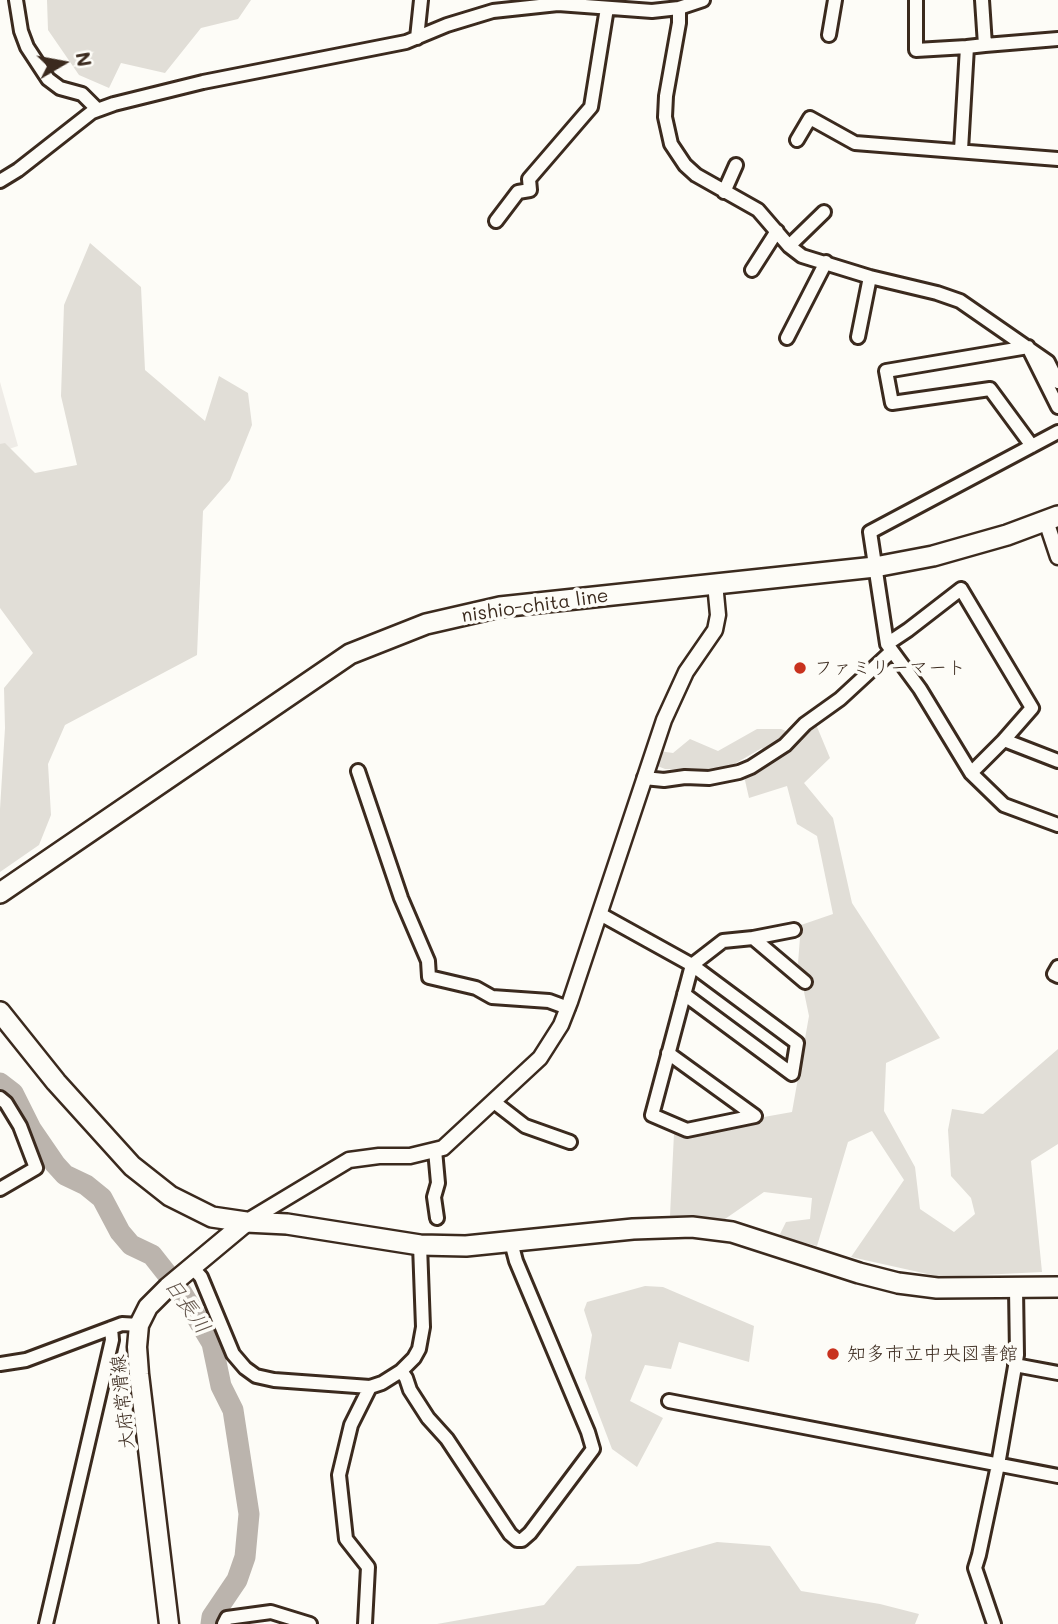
<!DOCTYPE html>
<meta charset="utf-8">
<style>
body{margin:0}
#map{position:relative;width:1058px;height:1624px;overflow:hidden;background:#fdfcf7;font-family:Mali,sans-serif}
canvas{display:block}
.north{position:absolute;left:28px;top:28px;width:70px;height:70px;-webkit-text-stroke:5px #fdfcf7;paint-order:stroke;rotate:80deg;font-size:19px;font-weight:700;line-height:28px;text-align:center;color:#3b2a1e}
.north::after{content:'';display:block;margin:auto;width:24px;height:32px;background:#3b2a1e;clip-path:polygon(50% 0,100% 100%,50% 72%,0 100%)}
</style>
<div id="map">
<canvas width="1058" height="1624"></canvas>
<div class="north">N</div>
</div>
<script>
const ctx = document.querySelector('canvas').getContext('2d');
ctx.lineJoin = 'round';
function paint(path, color) {
  ctx.fillStyle = color;
  ctx.fill(path, 'evenodd');
}
function poly(rows) {
  const path = new Path2D();
  for (const r of rows) {
    path.moveTo(r[0], r[1]);
    for (let i = 2; i < r.length; i += 2) path.lineTo(r[i], r[i + 1]);
  }
  return path;
}
function strokePath(path, color, width, dash) {
  ctx.strokeStyle = color;
  ctx.lineWidth = width;
  ctx.lineCap = dash ? 'butt' : 'round';
  ctx.setLineDash(dash || []);
  ctx.stroke(path);
}
function label(font, color, halo, rows, align = 'center') {
  ctx.font = font + ' Mali,"Klee One",sans-serif';
  ctx.lineWidth = 7;
  ctx.setLineDash([]);
  ctx.textBaseline = 'middle';
  ctx.strokeStyle = halo;
  ctx.fillStyle = color;
  for (const [text, x, y, turn = 0] of rows) {
    ctx.save();
    ctx.translate(x, y);
    ctx.rotate((+turn || 0) * Math.PI / 180);
    ctx.textAlign = isNaN(turn) ? turn : align;
    if (halo) ctx.strokeText(text, 0, 0);
    ctx.fillText(text, 0, 0);
    ctx.restore();
  }
}
const built = poly([
 [0,382,18,446,0,452]
]);
const green = poly([
 [47,0,251,0,238,19,201,28,165,73,121,63,109,88,79,75,48,30],
 [90,243,141,287,145,370,205,421,219,376,248,393,252,425,230,480,203,511,197,655,65,725,48,764,51,815,39,845,0,872,0,809,5,728,4,688,33,653,0,608,0,444,5,443,35,473,77,465,61,396,64,305],
 [815,722,830,758,804,783,833,818,852,903,940,1038,886,1063,884,1111,915,1167,920,1209,954,1232,975,1214,971,1198,951,1176,948,1130,952,1109,983,1114,1058,1049,1058,1144,1031,1161,1042,1272,941,1277,851,1257,904,1180,872,1131,848,1142,817,1246,779,1236,786,1222,810,1219,812,1198,764,1192,725,1219,670,1216,674,1133,792,1112,809,1016,798,963,801,925,833,914,817,836,797,824,787,786,749,798,744,776,769,757,762,748,724,770,665,769,655,765,659,751,673,753,690,739,718,751,757,729,781,729,797,735],
 [645,1286,663,1287,754,1326,749,1362,679,1342,671,1369,645,1365,630,1401,663,1418,637,1467,612,1449,585,1378,592,1335,584,1310,587,1302],
 [717,1542,770,1546,801,1591,880,1604,919,1614,915,1624,437,1624,544,1605,577,1566,639,1564]
]);
const river = poly([
 [0,1083,13,1093,31,1129,55,1164,65,1175,86,1185,102,1198,120,1232,131,1245,152,1255,182,1293,212,1343,221,1386,233,1410,249,1514,245,1557,237,1580,212,1617,211,1624]
]);
const minor = poly([
 [16,0,21,31,27,47,48,79,60,88,82,94,98,110],
 [916,0,916,50,967,47],
 [679,8,679,23,666,96,665,117,671,144,685,165,696,175,758,210,789,246,802,256,870,277,937,293,960,301,1048,362,1058,382],
 [829,35,835,0],
 [417,38,421,0],
 [985,45,1058,39],
 [797,140,810,118,855,143,1058,159],
 [961,150,967,47,985,45,982,0],
 [0,181,18,170,92,112,114,104,203,82,406,42,447,25,493,11,558,4,652,11,679,8,703,0],
 [724,192,736,165],
 [496,221,518,192,530,190,529,179,591,107,607,8],
 [789,246,824,212],
 [752,270,777,231],
 [858,337,870,277],
 [787,338,826,262],
 [1058,432,870,532,887,644,920,689,971,773,1004,805,1058,825],
 [1032,446,990,389,892,403,886,371,1028,347,1058,407],
 [887,644,908,630,961,589,1032,708,1004,740,1058,761],
 [358,771,401,898,428,961,429,977,476,988,492,997,549,1001,568,1008],
 [971,773,1004,740],
 [644,778,664,780,685,777,709,778,739,772,751,767,785,745,805,724,840,699,892,651],
 [600,914,692,965,797,1043,792,1074,684,994],
 [753,938,794,930],
 [1058,967,1054,974,1058,976],
 [668,1053,755,1116,687,1130,652,1115,692,965,723,941,753,938,805,982],
 [0,1098,6,1103,20,1126,36,1168,0,1189],
 [494,1102,525,1126,570,1142],
 [435,1150,438,1183,434,1197,437,1218],
 [191,1266,201,1277,233,1354,245,1368,256,1376,274,1380,370,1387,382,1383,401,1371,414,1358,419,1349,423,1327,420,1245],
 [0,1364,26,1360,122,1324,139,1325],
 [1015,1365,1058,1373],
 [401,1371,406,1378,410,1390,428,1418,447,1439,510,1534,517,1540,522,1540,530,1533,593,1449,588,1432,516,1261,511,1242],
 [669,1401,1058,1476],
 [46,1624,112,1340,111,1328],
 [224,1624,227,1618,271,1612,310,1624],
 [365,1624,368,1567,346,1539,339,1475,351,1425,370,1387],
 [994,1624,975,1568,979,1555,998,1465,1017,1355,1016,1289]
]);
const tertiary = poly([
 [1046,521,1058,557],
 [246,1222,349,1160,379,1156,410,1156,443,1148,540,1058,561,1025,570,1002,664,720,686,672,715,630,718,615,715,583]
]);
const secondary = poly([
 [169,1624,139,1374,137,1347,139,1325,148,1307,168,1287,246,1222]
]);
const primary = poly([
 [0,893,350,654,426,624,500,607,875,567,933,556,1007,535,1058,516]
]);
const trunk = poly([
 [0,1012,56,1082,132,1166,170,1196,212,1217,246,1222,287,1224,420,1245,466,1246,633,1229,692,1227,732,1232,859,1273,898,1283,937,1288,1058,1287]
]);
const markers = [
 [800,668,7,"#c8321e"],
 [833,1354,7,"#c8321e"]
];
const streetNames = [
 ["nishio-chita line",535,606,-8],
 ["大府常滑線",123,1402,-96]
];
const poiNames = [
 ["ファミリーマート",814,668],
 ["知多市立中央図書館",847,1354]
];
const waterNames = [
 ["日長川",187,1306,55]
];
paint(built, '#efece7');
paint(green, '#e1ded7');
strokePath(river, '#bbb4ad', 21);
strokePath(minor, '#3b2a1e', 18);
strokePath(tertiary, '#3b2a1e', 19);
strokePath(secondary, '#3b2a1e', 23);
strokePath(primary, '#3b2a1e', 24);
strokePath(trunk, '#3b2a1e', 24);
strokePath(minor, '#fdfcf7', 12);
strokePath(tertiary, '#fdfcf7', 14);
strokePath(secondary, '#fdfcf7', 18);
strokePath(primary, '#fdfcf7', 19);
strokePath(trunk, '#fdfcf7', 19);
for (const [x, y, r, color] of markers) {
  const dot = new Path2D();
  dot.arc(x, y, r, 0, 2 * Math.PI);
  ctx.fillStyle = color;
  ctx.fill(dot);
  strokePath(dot, '#fdfcf7', 2.5);
}
label('19px', '#3b2a1e', '#fdfcf7', streetNames);
label('19px', '#3b2a1e', '#fdfcf7', poiNames, 'left');
label('italic 21px', '#615349', '#fdfcf7', waterNames);
</script>
